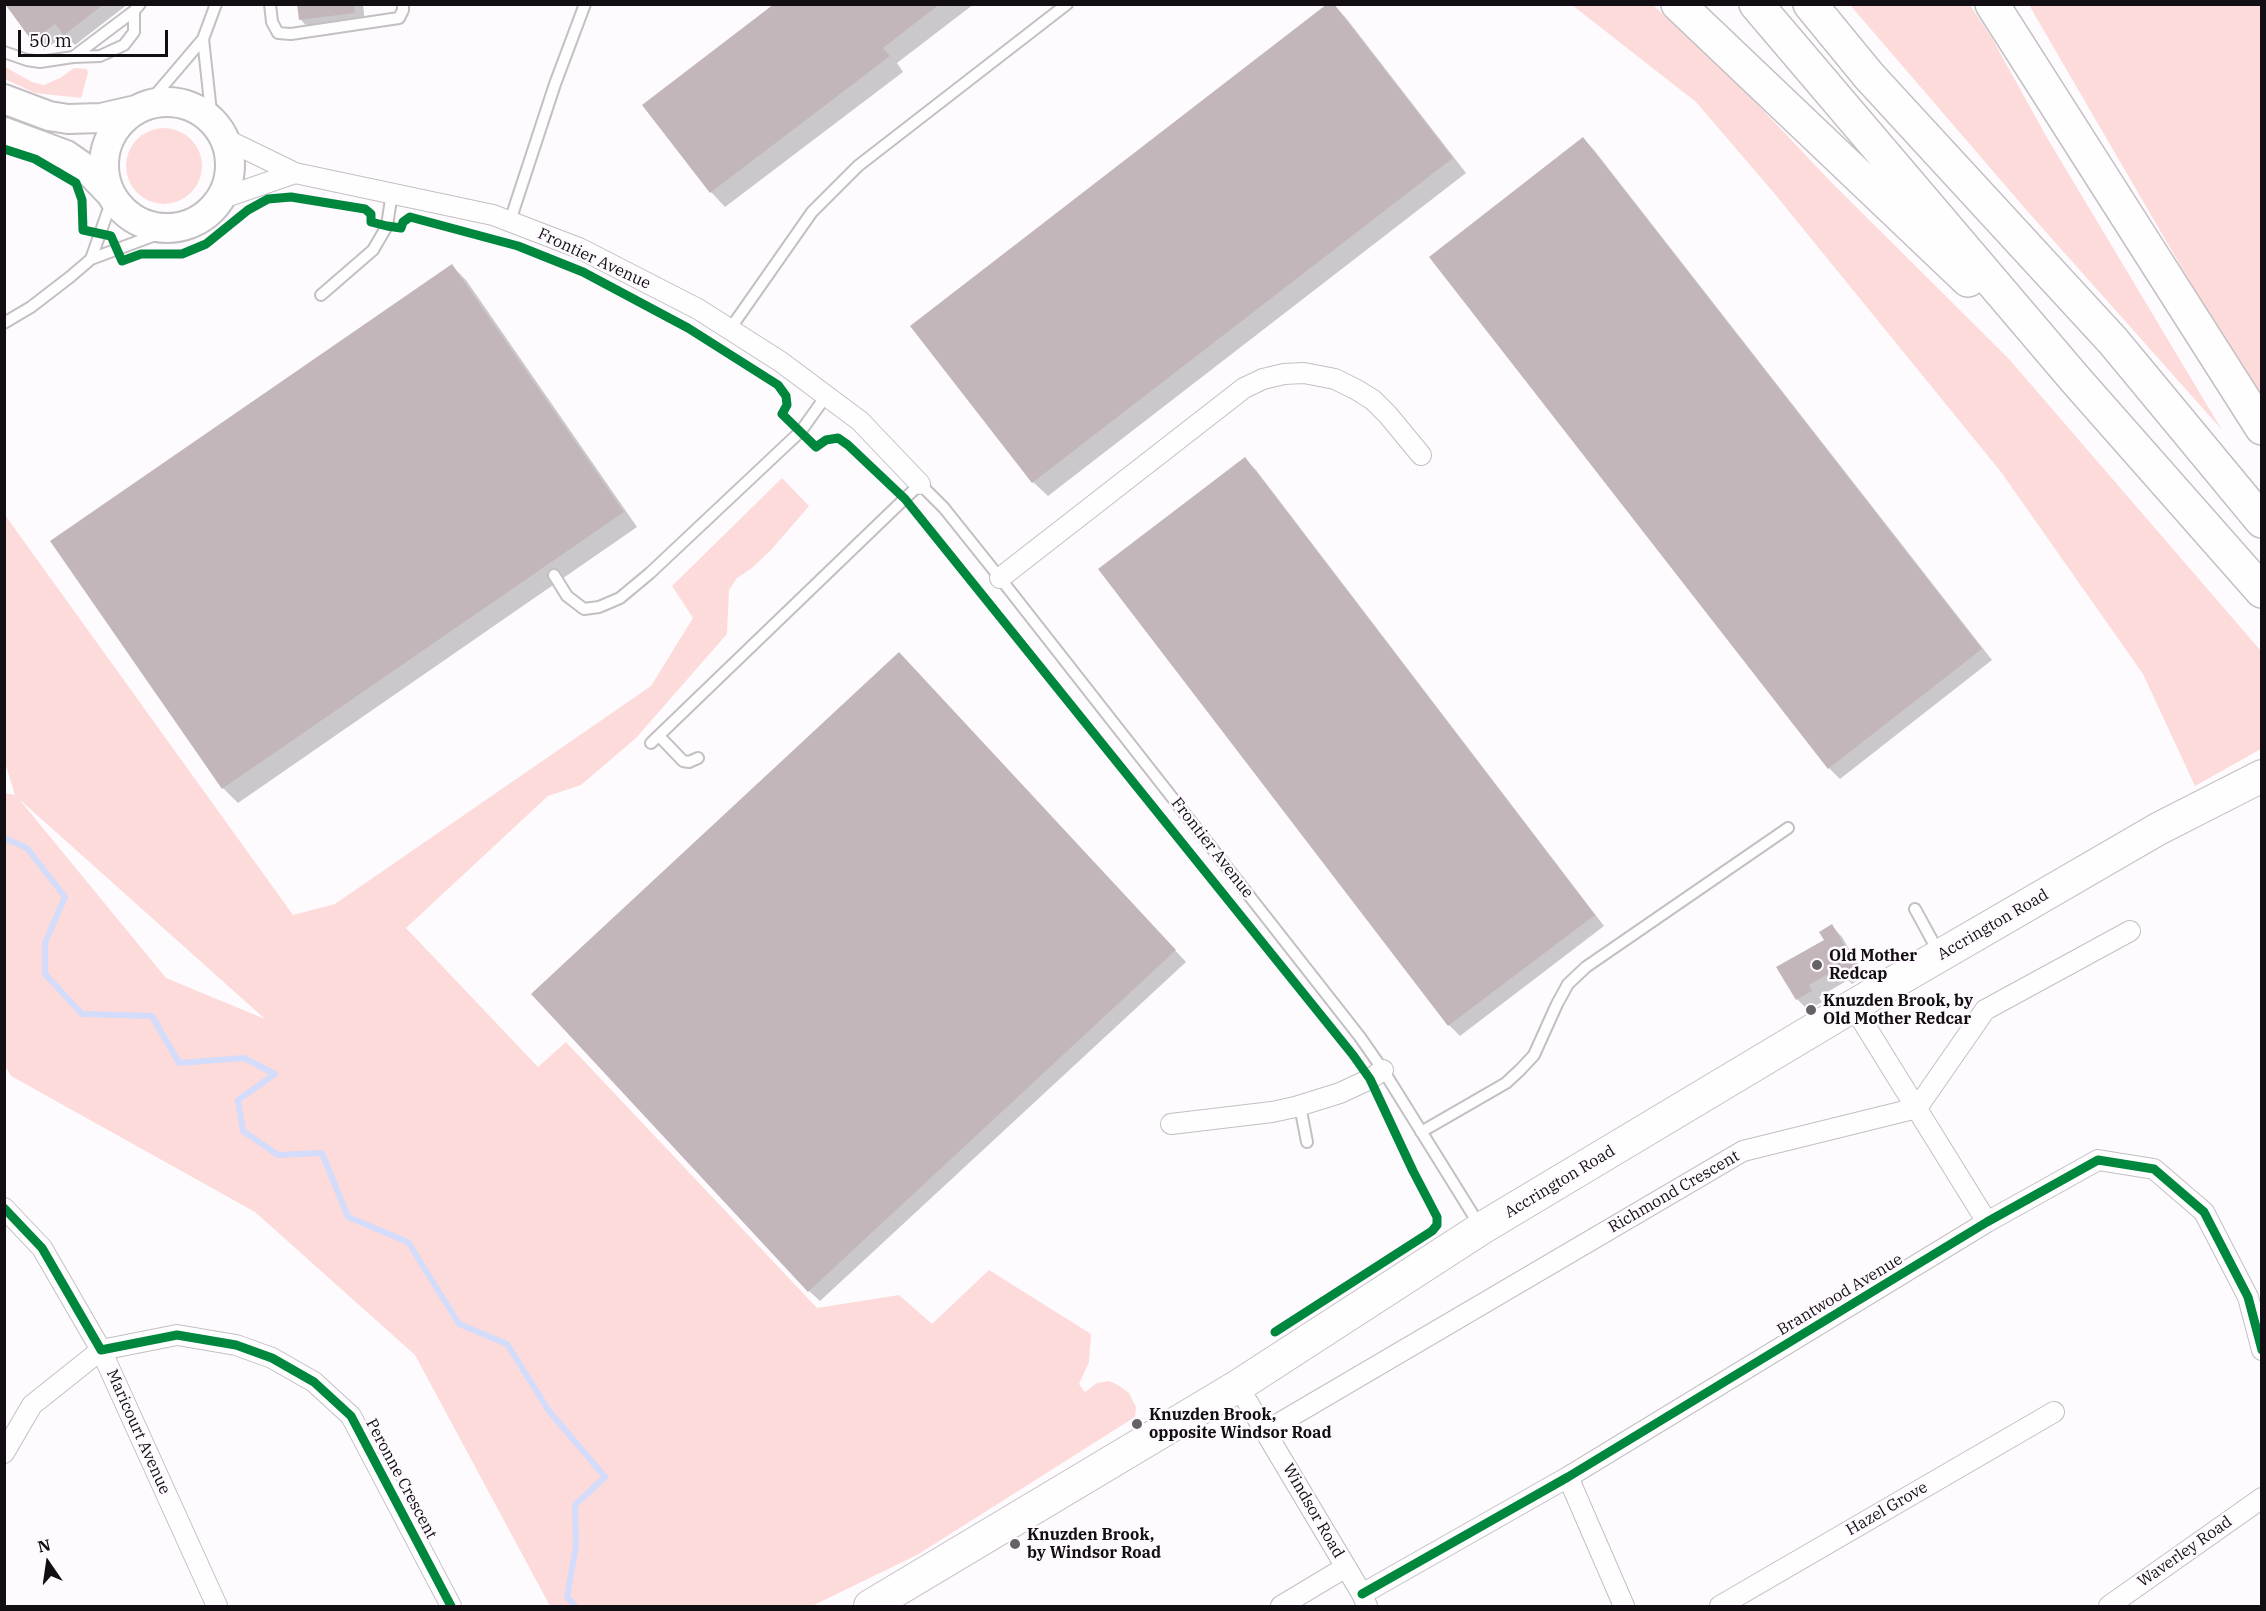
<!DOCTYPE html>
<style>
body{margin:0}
#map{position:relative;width:2266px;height:1611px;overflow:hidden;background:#fefbfe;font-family:"IBM Plex Serif",serif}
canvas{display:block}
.frame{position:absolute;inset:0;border:6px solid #130e13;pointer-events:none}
.north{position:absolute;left:18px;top:1533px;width:60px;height:60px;-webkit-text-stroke:4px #fffaff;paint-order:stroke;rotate:347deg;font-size:16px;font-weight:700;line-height:24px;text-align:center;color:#130e13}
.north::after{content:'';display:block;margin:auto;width:21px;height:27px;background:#130e13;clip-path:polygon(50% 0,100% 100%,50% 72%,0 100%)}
.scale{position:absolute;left:18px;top:30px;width:150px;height:27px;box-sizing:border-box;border:3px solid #130e13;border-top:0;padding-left:8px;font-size:18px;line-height:21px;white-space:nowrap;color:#130e13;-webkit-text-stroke:4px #fffaff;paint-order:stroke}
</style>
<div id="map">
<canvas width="2266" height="1611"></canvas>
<div class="frame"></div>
<div class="north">N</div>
<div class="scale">50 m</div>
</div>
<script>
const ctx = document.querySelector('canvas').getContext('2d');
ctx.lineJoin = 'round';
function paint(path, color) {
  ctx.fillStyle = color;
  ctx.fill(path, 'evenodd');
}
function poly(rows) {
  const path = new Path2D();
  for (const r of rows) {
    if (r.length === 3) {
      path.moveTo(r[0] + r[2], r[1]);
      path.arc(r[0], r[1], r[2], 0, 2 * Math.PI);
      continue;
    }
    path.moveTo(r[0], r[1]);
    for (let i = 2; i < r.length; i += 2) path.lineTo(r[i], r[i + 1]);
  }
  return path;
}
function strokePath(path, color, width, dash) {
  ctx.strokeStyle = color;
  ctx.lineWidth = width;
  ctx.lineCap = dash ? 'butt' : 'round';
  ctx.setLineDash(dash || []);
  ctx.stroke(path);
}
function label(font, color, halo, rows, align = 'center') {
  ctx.font = font + ' "IBM Plex Serif",serif';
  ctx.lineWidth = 5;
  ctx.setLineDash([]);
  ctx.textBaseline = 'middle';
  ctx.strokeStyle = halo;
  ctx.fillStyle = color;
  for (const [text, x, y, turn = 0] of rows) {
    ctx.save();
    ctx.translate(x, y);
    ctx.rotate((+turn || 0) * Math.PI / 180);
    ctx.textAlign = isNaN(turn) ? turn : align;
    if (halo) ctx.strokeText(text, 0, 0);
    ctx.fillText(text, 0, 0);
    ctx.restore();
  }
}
const green = poly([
 [1572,5,1653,5,1728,73,1832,183,2009,359,2261,651,2261,749,2195,786,2143,674,2001,472,1774,193,1696,102],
 [1850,5,1970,5,1993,40,2046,136,2222,430,2029,213],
 [2029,5,2261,5,2261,396,2216,327],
 [5,67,32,82,44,85,60,78,74,68,87,69,88,73,81,98,35,93,5,79],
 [164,166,38],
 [782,478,809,506,772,549,752,568,737,578,729,590,727,634,636,738,581,785,548,796,406,928,538,1067,566,1042,817,1308,899,1295,932,1324,989,1270,1091,1334,1089,1362,1079,1384,1085,1392,1097,1383,1109,1381,1118,1385,1129,1393,1136,1407,1135,1417,917,1555,812,1606,550,1606,415,1355,255,1212,11,1076,5,1066,5,793,15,795,4,759,5,515,293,915,335,904,651,686,693,618,672,586],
 [19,799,265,1019,166,978]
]);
const shadow = poly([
 [6,4,128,4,75,45,65,35,44,50],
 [299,4,363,4,365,24,311,31,301,20],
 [777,4,974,4,897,63,903,72,725,207,711,192],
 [1333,4,1346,18,1466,173,1048,496,1033,482],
 [1583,139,1594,150,1992,660,1840,779,1829,768],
 [452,266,466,280,637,527,238,803,223,788],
 [1245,459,1256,470,1604,926,1460,1036,1449,1025,1100,570],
 [909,665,1186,962,820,1301,809,1291],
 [1832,926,1842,937,1865,976,1852,984,1848,980,1819,997,1822,1002,1808,1010,1797,999]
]);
const stream = poly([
 [4,838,27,848,65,897,45,943,45,974,82,1014,152,1016,179,1063,244,1058,275,1074,238,1100,243,1131,278,1155,322,1153,348,1217,408,1242,459,1324,507,1344,549,1411,605,1477,575,1505,576,1546,567,1597,575,1606]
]);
const building = poly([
 [5,4,104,4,64,35,55,24,32,41],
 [297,4,354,4,355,13,299,20],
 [774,4,940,4,883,48,890,56,710,193,642,105],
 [1327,4,1334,4,1453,158,1032,483,910,326],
 [1583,137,1982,649,1828,769,1429,257],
 [452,264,624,512,222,789,50,541],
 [1245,457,1595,915,1448,1026,1098,569],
 [899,652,1176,950,808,1292,531,994],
 [1832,924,1856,965,1840,974,1837,969,1809,985,1812,991,1796,1000,1776,967,1824,940,1819,932]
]);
const lane = poly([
 [270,4,272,22,278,33,291,34,399,18,403,10,403,4],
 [203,39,212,121],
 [4,52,27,60,40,62,73,57,134,11,140,4],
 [73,57,100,56,124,45,134,32,134,11],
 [146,106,203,39,216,4],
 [510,221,555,84,585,4],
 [91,259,113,197],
 [321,295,373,250,387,226,392,192],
 [4,323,31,307,70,277,91,259,174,228],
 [730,329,812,212,858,166,1067,4],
 [554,575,567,596,584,609,599,607,620,598,650,573,801,431,826,396],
 [659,736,683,761,689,762,698,758],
 [651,743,920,484,944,508,1000,578,1360,1037,1383,1070,1480,1226],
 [1915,909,1939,953],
 [1300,1106,1307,1142],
 [1421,1132,1506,1083,1520,1070,1534,1055,1557,1004,1568,984,1586,967,1788,828]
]);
const street = poly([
 [225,139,295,173,493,215,579,248,698,309,781,362,860,421,920,484],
 [220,199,295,173],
 [1000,578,1244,388,1263,379,1284,374,1304,373,1335,379,1357,390,1373,400,1388,415,1421,455],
 [1853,1006,1987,1222],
 [1171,1124,1272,1112,1295,1107,1340,1093,1370,1079,1383,1070],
 [4,1208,42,1248,101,1350,217,1606],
 [1238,1386,1362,1594,1367,1606],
 [1266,1431,1743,1151,1917,1108,1985,1010,2130,931],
 [4,1453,32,1405,101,1350,177,1335,236,1345,272,1358,314,1382,351,1416,451,1606],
 [1568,1477,1624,1606],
 [1362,1594,1568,1477,1987,1222,2098,1160,2154,1169,2204,1212,2248,1297,2262,1350],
 [1281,1606,1346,1567],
 [1720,1606,2054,1412],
 [2109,1606,2262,1498]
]);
const secondary = poly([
 [4,99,49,116,68,119,101,118,136,110],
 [167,165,63],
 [4,132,66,155,89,171,111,194]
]);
const primary = poly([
 [870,1606,1238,1386,1482,1228,1853,1006,2158,829,2262,776]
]);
const highway = poly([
 [1678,4,1968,280],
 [1756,4,2075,379,2262,591],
 [1810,4,1869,76,2113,341,2262,521],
 [1992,4,2262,428]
]);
const cycleway = poly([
 [4,149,35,159,76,183,82,200,83,230,111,236,122,261,141,254,182,254,206,244,248,210,268,199,291,197,365,209,371,214,371,222,387,226,401,228,403,222,410,217,518,246,583,272,688,328,778,385,786,396,787,405,782,414,816,447,826,440,838,438,848,445,905,499,1353,1055,1370,1079,1413,1171,1437,1217,1437,1225,1432,1231,1275,1332],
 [4,1208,42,1248,101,1350,177,1335,236,1345,272,1358,314,1382,351,1416,451,1606],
 [1362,1594,1568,1477,1987,1222,2098,1160,2154,1169,2204,1212,2248,1297,2262,1350]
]);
const markers = [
 [1817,965,6,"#656165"],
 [1811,1010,6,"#656165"],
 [1137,1424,6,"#656165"],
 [1015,1544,6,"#656165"]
];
const streetNames = [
 ["Frontier Avenue",594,259,25],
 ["Frontier Avenue",1212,848,52],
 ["Accrington Road",1993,925,-30],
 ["Accrington Road",1560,1182,-31],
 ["Richmond Crescent",1674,1192,-30],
 ["Brantwood Avenue",1840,1295,-31],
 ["Maricourt Avenue",138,1432,66],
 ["Peronne Crescent",401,1479,62],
 ["Hazel Grove",1887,1509,-30],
 ["Windsor Road",1313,1511,60],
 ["Waverley Road",2185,1552,-35]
];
const poiNames = [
 ["Old Mother",1829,956],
 ["Redcap",1829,974],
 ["Knuzden Brook, by",1823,1001],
 ["Old Mother Redcar",1823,1019],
 ["Knuzden Brook,",1149,1415],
 ["opposite Windsor Road",1149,1433],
 ["Knuzden Brook,",1027,1535],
 ["by Windsor Road",1027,1553]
];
paint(green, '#fddbda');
paint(shadow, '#0003');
strokePath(stream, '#d3dcfa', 6);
paint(building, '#c2b6bb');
strokePath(lane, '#c3bfc3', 14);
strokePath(street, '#c3bfc3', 22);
strokePath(secondary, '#c3bfc3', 32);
strokePath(primary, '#c3bfc3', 34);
strokePath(highway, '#c3bfc3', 36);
strokePath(lane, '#fffeff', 10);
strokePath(street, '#fffeff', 20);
strokePath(secondary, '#fffeff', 28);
strokePath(primary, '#fffeff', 32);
strokePath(highway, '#fffeff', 33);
strokePath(cycleway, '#00873e', 9);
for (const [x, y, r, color] of markers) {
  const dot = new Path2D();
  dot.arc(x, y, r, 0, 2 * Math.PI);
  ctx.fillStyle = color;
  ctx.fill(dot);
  strokePath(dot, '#fffaff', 2);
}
label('16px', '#130e13', '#fffaff', streetNames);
label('bold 16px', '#130e13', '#fffaff', poiNames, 'left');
</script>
